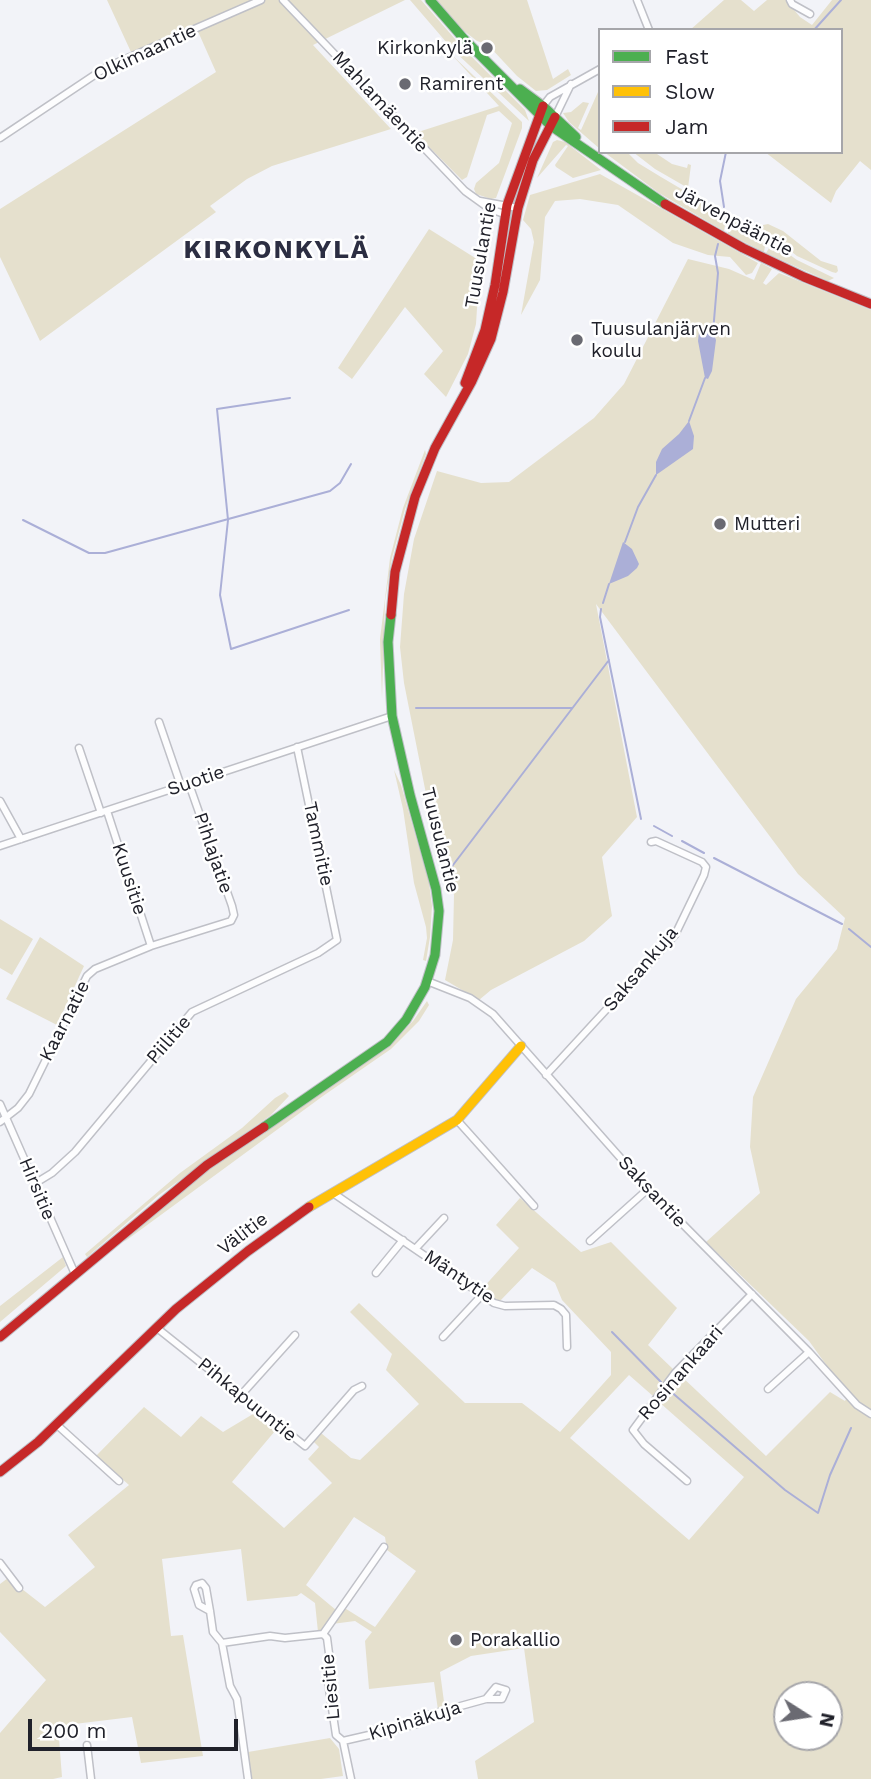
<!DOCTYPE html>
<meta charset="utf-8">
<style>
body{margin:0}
#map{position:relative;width:871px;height:1779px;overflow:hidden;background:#f2f3f8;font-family:"Work Sans",sans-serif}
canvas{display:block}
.legend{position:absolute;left:598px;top:28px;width:245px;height:126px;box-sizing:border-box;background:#fff;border:2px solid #a6a6aa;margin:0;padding:9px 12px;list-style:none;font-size:21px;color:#20212a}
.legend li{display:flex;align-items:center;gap:14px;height:35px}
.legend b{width:35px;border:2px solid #a6a6aa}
.north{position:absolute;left:773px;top:1681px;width:70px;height:70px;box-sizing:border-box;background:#fff;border:2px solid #a6a6aa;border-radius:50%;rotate:102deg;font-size:19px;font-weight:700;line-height:28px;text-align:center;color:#20212a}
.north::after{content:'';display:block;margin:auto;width:24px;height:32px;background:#6a6a72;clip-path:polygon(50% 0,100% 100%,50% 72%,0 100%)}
.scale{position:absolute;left:28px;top:1719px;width:210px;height:32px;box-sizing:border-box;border:4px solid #20212a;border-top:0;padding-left:9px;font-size:21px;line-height:24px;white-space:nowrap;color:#20212a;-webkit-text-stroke:5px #fff;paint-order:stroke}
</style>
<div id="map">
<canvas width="871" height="1779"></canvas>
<ul class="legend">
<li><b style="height:9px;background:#4caf50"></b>Fast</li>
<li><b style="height:9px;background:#ffc107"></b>Slow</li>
<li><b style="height:9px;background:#c62828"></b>Jam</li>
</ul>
<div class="north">N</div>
<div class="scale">200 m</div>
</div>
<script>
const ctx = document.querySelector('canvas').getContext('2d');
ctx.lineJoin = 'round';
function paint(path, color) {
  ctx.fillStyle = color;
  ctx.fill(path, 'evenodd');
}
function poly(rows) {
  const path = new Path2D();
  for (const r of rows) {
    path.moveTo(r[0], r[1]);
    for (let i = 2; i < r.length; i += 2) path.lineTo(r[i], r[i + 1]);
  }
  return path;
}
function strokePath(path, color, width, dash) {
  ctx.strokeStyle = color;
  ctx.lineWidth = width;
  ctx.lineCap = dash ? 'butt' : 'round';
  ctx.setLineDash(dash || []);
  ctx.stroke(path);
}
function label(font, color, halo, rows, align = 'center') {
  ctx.font = font + ' "Work Sans",sans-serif';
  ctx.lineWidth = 5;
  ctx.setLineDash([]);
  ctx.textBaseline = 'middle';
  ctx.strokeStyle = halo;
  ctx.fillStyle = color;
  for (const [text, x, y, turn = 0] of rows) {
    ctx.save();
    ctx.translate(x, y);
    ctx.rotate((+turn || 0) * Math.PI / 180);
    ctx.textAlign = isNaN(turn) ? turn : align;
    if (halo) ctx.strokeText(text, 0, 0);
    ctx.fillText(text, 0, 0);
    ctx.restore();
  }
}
const green = poly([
 [107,0,405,0,313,45,391,129,272,166,247,179,210,206,216,212,40,341,0,257,0,209,216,72,196,27,131,52],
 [410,0,421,0,462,47,525,110,529,121,453,50],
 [436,0,527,0,553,79,568,69,571,75,547,90,536,91,517,76,488,45,477,41,464,31],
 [724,0,741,0,754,11,767,0,786,0,800,17,812,25,832,0,871,0,871,170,860,161,836,191,831,203,765,152,841,152,841,30,690,30],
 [451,54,522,122,522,128,496,198,491,199,476,194,474,189,476,183,499,163,512,123,499,111,487,115,467,177,462,180,415,133,499,106],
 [598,92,600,94,600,149,569,122,563,113,571,112,583,102,589,103,578,128,581,130],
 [557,140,565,142,601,170,573,178,556,167,555,165,568,146,566,145,537,178,553,142],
 [604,152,627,152,638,163,661,177,763,237,766,240,764,252,728,234,729,220,726,218,724,231,659,193],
 [633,152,654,152,672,164,687,168,688,164,691,165,688,188,655,169],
 [600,174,758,263,752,273,746,275,730,257,708,255,673,243,618,205,580,199,555,201,545,217,540,280,521,315,534,242,531,229,523,220,530,195],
 [768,224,783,231,821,261,837,266,838,271,836,273,832,272,797,256,773,237,761,231,763,225],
 [429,229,480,261,476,324,468,354,446,397,424,374,443,351,405,307,352,379,338,368],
 [775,244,797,260,834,278,828,281,766,253,771,245],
 [688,259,729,269,754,280,761,263,772,269,763,283,766,285,779,273,871,310,871,1779,478,1779,475,1761,534,1722,524,1648,471,1656,440,1672,445,1709,438,1710,434,1682,369,1689,365,1641,372,1632,355,1621,332,1624,343,1607,375,1627,416,1571,387,1550,385,1537,354,1517,306,1585,336,1610,322,1632,318,1632,315,1603,301,1593,297,1596,247,1601,241,1549,162,1559,171,1636,183,1635,203,1756,141,1763,132,1717,58,1726,62,1777,53,1779,0,1779,0,1733,46,1680,0,1632,0,1584,8,1578,45,1607,95,1567,68,1535,129,1485,96,1456,144,1407,181,1437,201,1416,223,1432,253,1414,275,1431,232,1482,284,1528,332,1483,308,1459,319,1447,313,1441,321,1433,351,1458,360,1460,419,1404,386,1370,392,1354,350,1312,359,1303,465,1403,522,1403,560,1432,611,1375,611,1352,562,1300,555,1283,532,1268,499,1302,481,1290,519,1248,496,1225,520,1198,581,1252,611,1242,677,1308,648,1345,673,1369,653,1396,629,1375,570,1438,689,1540,744,1477,659,1402,675,1378,680,1375,766,1456,830,1392,845,1401,848,1395,809,1341,706,1242,760,1193,750,1147,753,1097,796,999,837,949,845,918,798,874,596,604,637,817,602,857,612,916,584,941,491,990,479,1000,445,980,453,940,454,895,432,824,404,683,400,647,404,594,414,539,437,471,481,483,509,482,594,418,624,384],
 [787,1695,829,1695,829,1737,787,1737],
 [425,450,426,454,405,509,392,558,385,601,382,699,380,639,390,558,403,508],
 [394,770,401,785,429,883,432,906,430,937,426,961,423,960,427,938,426,927,414,883,403,809],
 [0,919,33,939,12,975,0,968],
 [40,937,84,966,57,1025,6,999],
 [427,1001,429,1005,419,1021,391,1049,323,1096,124,1242,135,1229,168,1200,219,1161,389,1047,413,1021],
 [285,1092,289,1096,271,1115,159,1195,87,1257,85,1254,180,1173,242,1128,275,1098],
 [63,1257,66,1266,0,1322,0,1306],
 [330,1738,339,1749,343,1776,321,1779,252,1779,248,1752]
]);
const water = poly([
 [704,330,713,332,716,340,712,371,708,379,705,378,698,341,699,332],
 [689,421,694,436,693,449,656,475,656,462,662,449,679,434],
 [623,542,632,549,639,564,637,568,628,576,609,584]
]);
const stream = poly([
 [814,30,841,0],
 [724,207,720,181,726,152],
 [713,332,718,273,715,256,718,244],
 [290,398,217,409,228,520,220,595,231,649,349,610],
 [689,421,705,378],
 [23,520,89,553,105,553,330,491,340,483,351,464],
 [625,542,638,507,656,475],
 [603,603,609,584],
 [601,609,600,617,641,819],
 [416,708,572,708],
 [654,826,672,836],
 [682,841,704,853],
 [714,858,842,924],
 [450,869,609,660],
 [849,929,871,947],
 [612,1332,661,1382],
 [669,1390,785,1490,818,1513,830,1475,851,1428]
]);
const street = poly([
 [283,0,465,191,490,209,507,215],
 [637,0,649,30],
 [790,0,792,4,810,14],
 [543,106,550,97,600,69],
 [555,117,571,84],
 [0,138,105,68,261,0],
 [480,201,518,208],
 [159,722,181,786],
 [79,748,101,813],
 [0,801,21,839],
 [107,811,151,946],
 [0,846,392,716],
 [427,981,470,998,493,1014,648,1189,809,1352,857,1405,871,1414],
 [546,1075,675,935,704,875,706,867,702,862,656,841,651,842],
 [0,1104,75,1274],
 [457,1120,534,1206],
 [0,1122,18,1108,29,1094,87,976,95,969,151,946,231,921,234,915,232,906,189,784],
 [34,1184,52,1173,75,1152,192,1012,318,953,337,940,297,747],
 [333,1193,494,1303,505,1306,554,1305,561,1309,566,1315,567,1347],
 [590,1241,648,1189],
 [416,1248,444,1218],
 [376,1273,403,1240],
 [157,1328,305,1446,354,1390,362,1386],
 [443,1337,482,1295],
 [768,1389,809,1352],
 [241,1395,295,1335],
 [56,1424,119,1481],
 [687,1481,644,1444,633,1430,675,1373,752,1294],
 [0,1563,19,1588],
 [210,1611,199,1605,194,1589,196,1585,202,1583,206,1588,210,1611,213,1632,222,1643],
 [323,1634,327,1638,330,1661,328,1682,336,1735,343,1741,351,1779],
 [323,1634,384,1547],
 [222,1643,230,1686,237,1699,248,1779],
 [222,1643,270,1636,285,1638,323,1634],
 [343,1741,417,1724,428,1715,486,1699,502,1699,506,1690,496,1687,486,1699],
 [87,1745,91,1779]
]);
const fast = poly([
 [430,0,464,39,551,126,665,204],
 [520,89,543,106,576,137],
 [264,1127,387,1042,406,1020,425,987,435,955,439,911,436,889,410,795,392,716,388,642,391,615]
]);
const slow = poly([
 [309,1207,457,1120,521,1046]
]);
const jam = poly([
 [665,204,743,248,804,277,871,304],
 [465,383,485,330,495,285,507,205,543,106],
 [391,615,395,572,415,497,435,448,472,381,491,339,503,292,518,208,533,160,555,117],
 [0,1337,207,1165,264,1127],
 [0,1472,38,1442,176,1309,248,1251,309,1207]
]);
const markers = [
 [487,48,7,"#6a6a72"],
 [405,84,7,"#6a6a72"],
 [577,340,7,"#6a6a72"],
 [720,524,7,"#6a6a72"],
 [456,1640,7,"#6a6a72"]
];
const poiNames = [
 ["Kirkonkylä",473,48,"right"],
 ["Ramirent",419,84],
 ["Tuusulanjärven",591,329],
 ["koulu",591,351],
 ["Mutteri",734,524],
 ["Porakallio",470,1640]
];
const streetNames = [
 ["Olkimaantie",145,53,-25],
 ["Mahlamäentie",380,102,47],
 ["Järvenpääntie",734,221,28],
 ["Tuusulantie",481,255,-80],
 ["Suotie",196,781,-19],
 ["Tuusulantie",440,840,76],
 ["Tammitie",318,844,78],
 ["Pihlajatie",213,853,71],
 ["Kuusitie",129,879,72],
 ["Saksankuja",641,969,-50],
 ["Kaarnatie",65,1021,-63],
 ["Piilitie",169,1040,-49],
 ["Hirsitie",37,1189,67],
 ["Saksantie",652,1192,47],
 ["Välitie",243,1234,-37],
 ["Mäntytie",459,1277,34],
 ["Rosinankaari",681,1373,-49],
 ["Pihkapuuntie",247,1400,39],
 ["Liesitie",331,1687,-95],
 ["Kipinäkuja",415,1721,-17]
];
const districtNames = [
 ["KIRKONKYLÄ",277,250]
];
paint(green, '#e5e0cd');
paint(water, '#abafd7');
strokePath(stream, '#abafd7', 2);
strokePath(street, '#bfc0c7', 9);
strokePath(fast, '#bfc0c7', 11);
strokePath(slow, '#bfc0c7', 11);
strokePath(jam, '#bfc0c7', 11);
strokePath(street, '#fdfdfe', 6);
strokePath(fast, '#4caf50', 9);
strokePath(slow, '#ffc107', 9);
strokePath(jam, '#c62828', 9);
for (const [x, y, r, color] of markers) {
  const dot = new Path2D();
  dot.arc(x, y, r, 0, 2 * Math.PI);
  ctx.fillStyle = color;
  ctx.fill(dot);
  strokePath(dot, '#fff', 2.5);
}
label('19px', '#20212a', '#fff', poiNames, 'left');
label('19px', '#20212a', '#fff', streetNames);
ctx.letterSpacing = '2px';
label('bold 26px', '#2c2e42', '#fff', districtNames);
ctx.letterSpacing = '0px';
</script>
